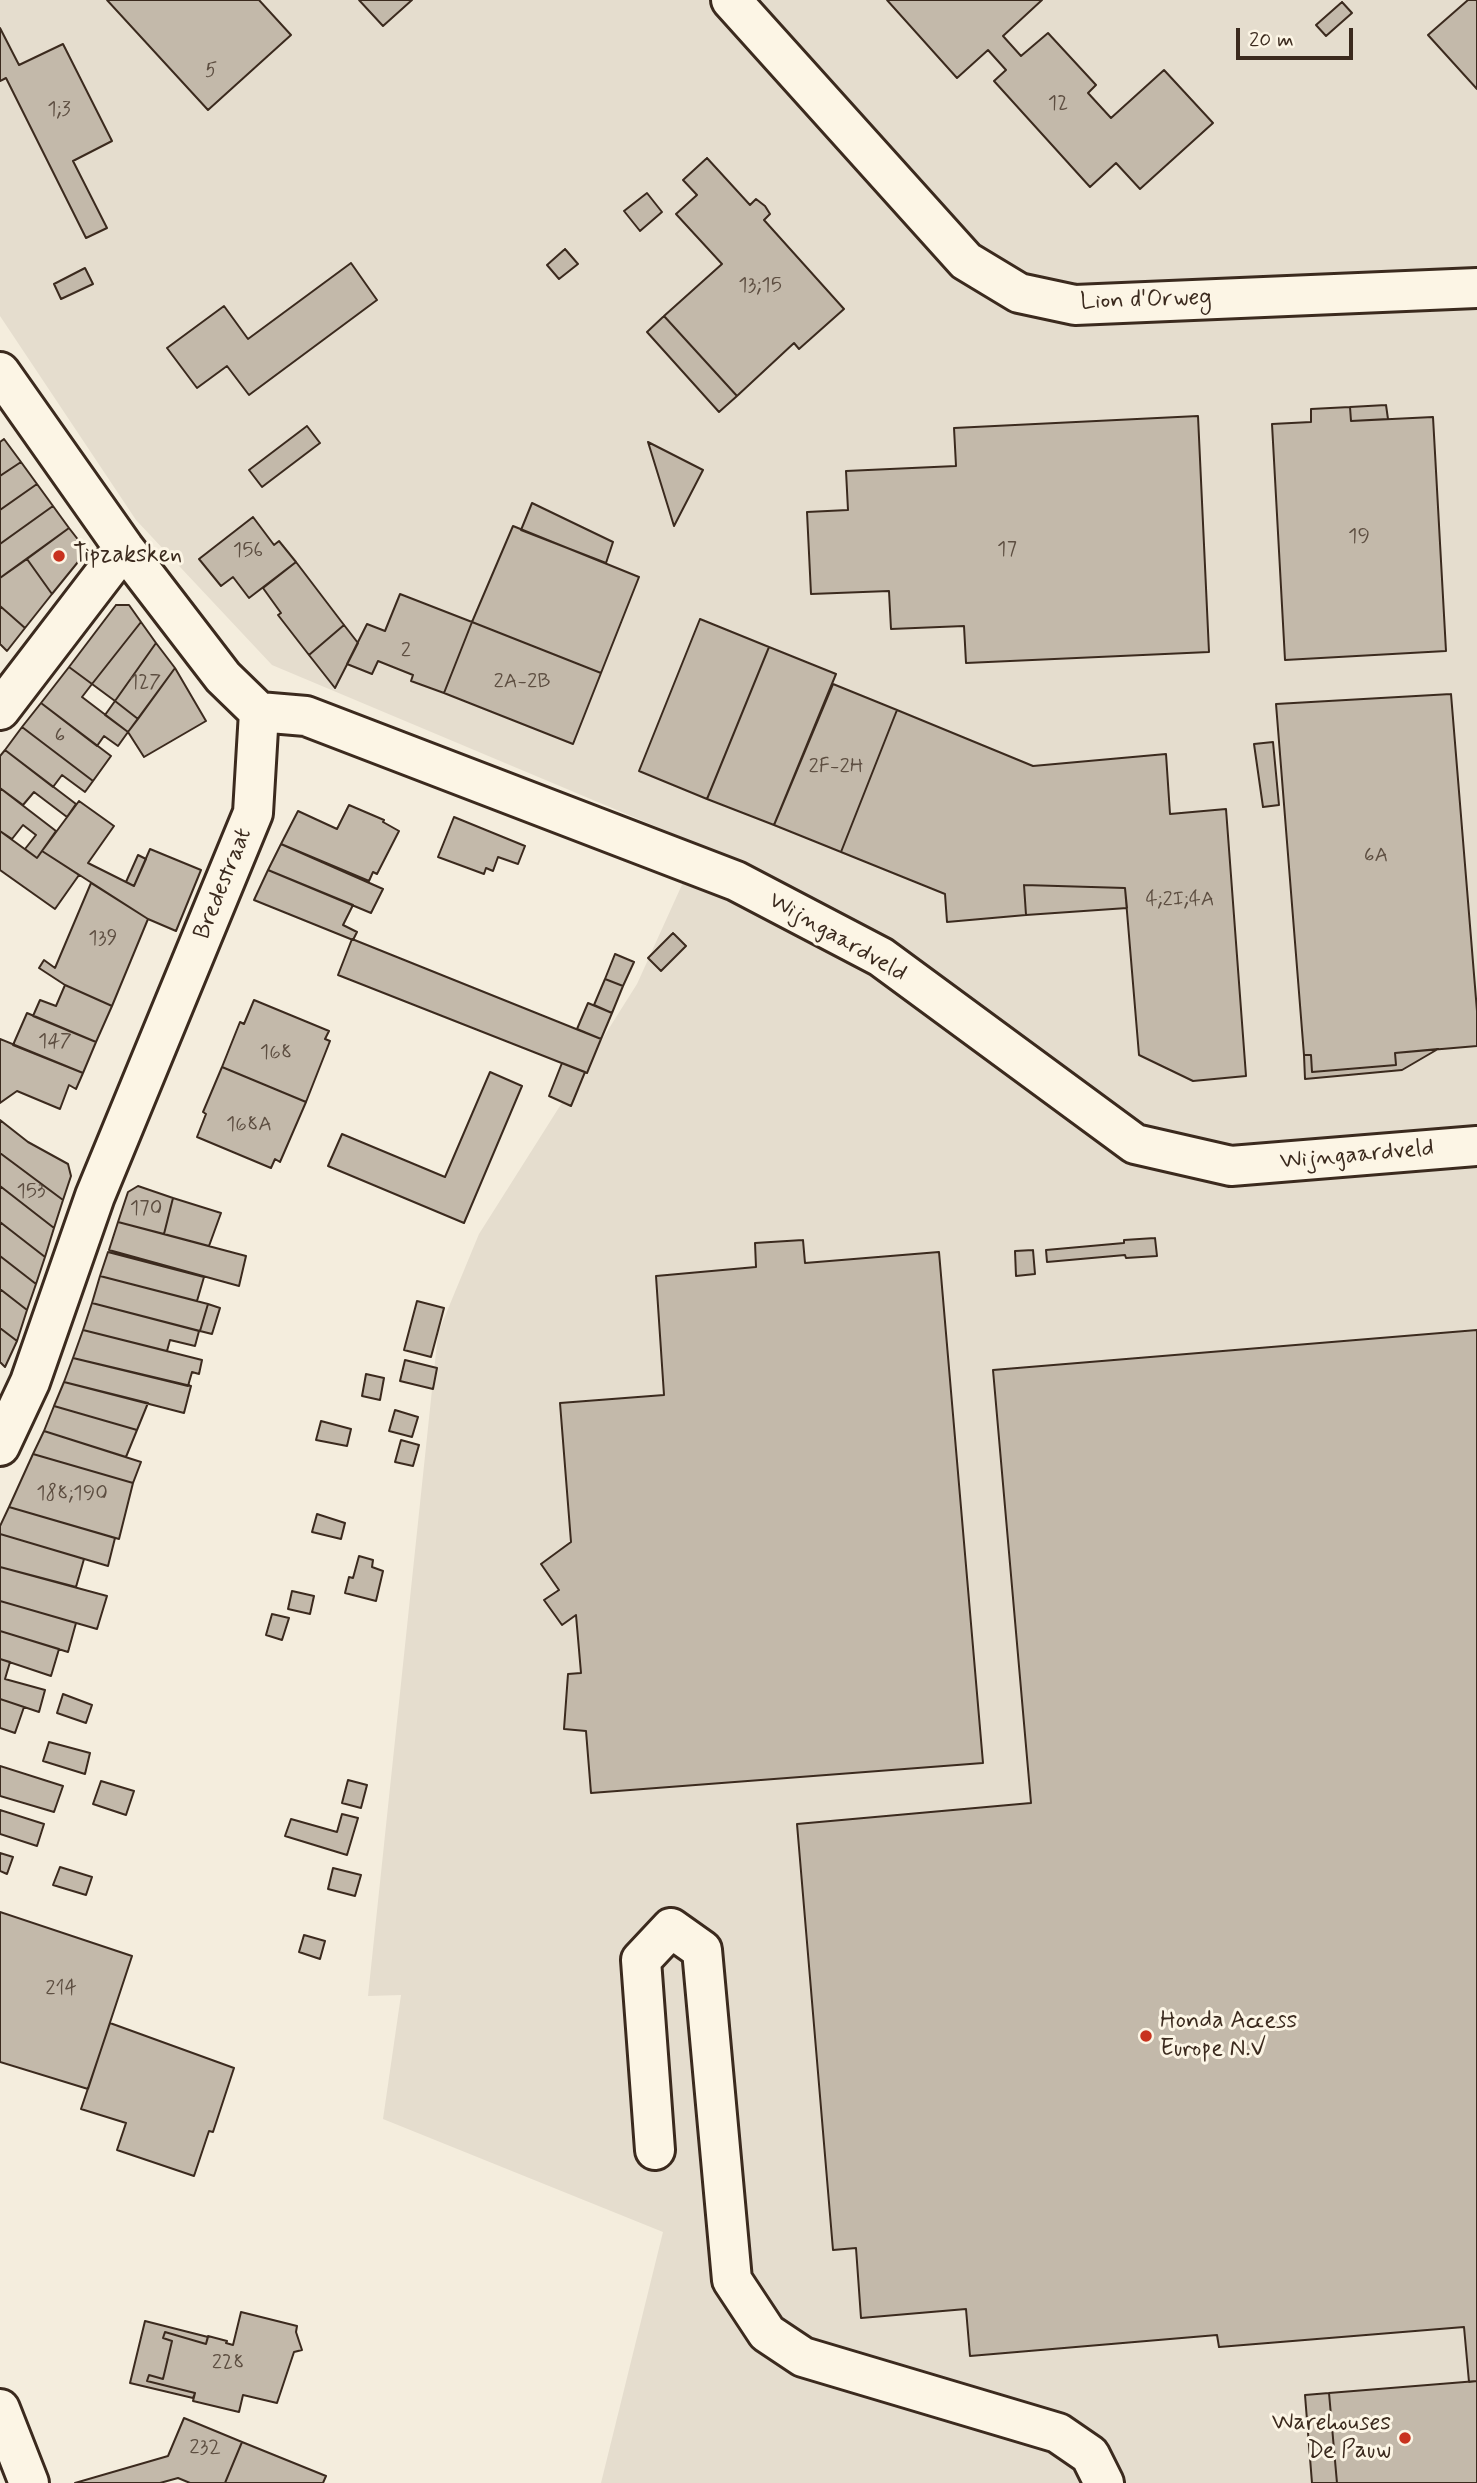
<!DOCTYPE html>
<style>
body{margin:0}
#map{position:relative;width:1477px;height:2483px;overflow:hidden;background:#f4eddd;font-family:Mynerve,sans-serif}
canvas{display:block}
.scale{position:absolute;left:1236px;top:28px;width:117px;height:32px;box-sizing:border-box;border:4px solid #3b2a1e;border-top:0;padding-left:9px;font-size:21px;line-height:24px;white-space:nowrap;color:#3b2a1e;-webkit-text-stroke:5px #fcf5e5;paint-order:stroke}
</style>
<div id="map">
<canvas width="1477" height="2483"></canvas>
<div class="scale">20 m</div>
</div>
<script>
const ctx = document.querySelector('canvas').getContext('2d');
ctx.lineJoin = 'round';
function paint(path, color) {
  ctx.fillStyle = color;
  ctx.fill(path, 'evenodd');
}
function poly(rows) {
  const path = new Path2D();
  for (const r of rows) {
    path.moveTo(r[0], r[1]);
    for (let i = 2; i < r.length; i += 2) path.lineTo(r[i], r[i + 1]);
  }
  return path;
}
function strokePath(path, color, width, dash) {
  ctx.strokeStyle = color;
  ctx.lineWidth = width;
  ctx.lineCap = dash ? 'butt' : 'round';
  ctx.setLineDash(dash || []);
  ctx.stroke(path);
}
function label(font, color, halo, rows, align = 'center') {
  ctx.font = font + ' Mynerve,sans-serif';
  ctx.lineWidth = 6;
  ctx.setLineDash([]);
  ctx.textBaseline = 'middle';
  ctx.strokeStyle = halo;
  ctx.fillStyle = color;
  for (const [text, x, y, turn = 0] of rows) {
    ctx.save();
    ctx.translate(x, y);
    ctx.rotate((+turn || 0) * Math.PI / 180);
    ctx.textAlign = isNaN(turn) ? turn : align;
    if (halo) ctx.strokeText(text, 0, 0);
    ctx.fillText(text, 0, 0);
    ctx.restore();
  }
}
const built = poly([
 [0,0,1477,0,1477,2483,601,2483,663,2232,383,2119,401,1995,368,1996,438,1333,479,1234,637,984,700,845,272,665,136,520,0,316]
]);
const building = poly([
 [107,0,259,0,291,35,208,110,107,0],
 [359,0,412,0,383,26,359,0],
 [887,0,1042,0,1003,36,1021,56,1048,33,1096,85,1088,93,1111,118,1164,70,1213,123,1140,189,1116,163,1090,187,994,81,1006,70,988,50,957,78,887,0],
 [1468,0,1477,0,1477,89,1428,35,1468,0],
 [1342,2,1352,13,1326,36,1316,25,1342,2],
 [0,28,19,65,63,44,112,141,73,161,107,228,86,238,6,78,0,81,0,28],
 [707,158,750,205,756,199,765,206,770,214,764,220,844,309,799,349,794,343,737,396,664,316,722,264,676,214,697,195,683,180,707,158],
 [647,193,662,212,640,231,624,211,647,193],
 [565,249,578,264,559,279,547,265,565,249],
 [351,263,377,300,249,395,227,366,197,388,167,348,224,306,248,339,351,263],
 [85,268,93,284,61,299,54,284,85,268],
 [664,316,737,396,719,412,647,332,664,316],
 [1386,405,1388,419,1351,421,1350,407,1386,405],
 [1350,407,1351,421,1433,417,1446,651,1285,660,1272,424,1311,422,1311,409,1350,407],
 [1198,416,1209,652,966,663,964,626,891,629,889,591,811,594,807,512,848,510,846,471,956,466,954,428,1198,416],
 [307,426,320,443,262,487,249,470,307,426],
 [4,439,21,462,0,476,0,442,4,439],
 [648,442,703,470,674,526,648,442],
 [21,462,37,484,0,510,0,476,21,462],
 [37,484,53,506,0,544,0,510,37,484],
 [532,503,613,542,606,563,521,530,532,503],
 [53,506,69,528,0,578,0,544,53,506],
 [253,517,274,545,279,541,296,562,249,598,233,577,221,586,199,559,253,517],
 [513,526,639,577,601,673,472,622,513,526],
 [69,528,83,546,82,557,52,594,27,559,69,528],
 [27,559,52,594,25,628,0,606,0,578,27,559],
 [296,562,344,625,309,655,278,615,281,613,263,588,296,562],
 [400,594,472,622,444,693,411,681,413,675,378,661,372,674,347,664,367,624,385,631,400,594],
 [116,605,129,605,141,622,92,684,69,667,116,605],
 [0,606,25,628,7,651,0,644,0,606],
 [700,619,769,647,707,799,639,771,700,619],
 [141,622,156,643,115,701,92,684,141,622],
 [472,622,601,673,573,744,444,693,472,622],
 [344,625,358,643,335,688,309,655,344,625],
 [156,643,175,668,138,719,115,701,156,643],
 [769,647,836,674,774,825,707,799,769,647],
 [69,667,92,684,82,697,128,732,118,746,104,736,97,746,41,703,69,667],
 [175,668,206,721,144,757,128,732,175,668],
 [833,684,897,710,841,852,774,825,833,684],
 [1451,694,1477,1011,1477,1046,1395,1053,1396,1065,1312,1072,1311,1055,1304,1055,1276,704,1451,694],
 [115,701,138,719,128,732,105,715,115,701],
 [41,703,111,756,93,781,22,727,41,703],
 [897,710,1033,766,1166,754,1170,814,1226,809,1246,1076,1193,1081,1139,1055,1125,888,1024,885,1026,915,947,922,945,894,841,852,897,710],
 [22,727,93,781,85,792,62,775,53,787,5,750,22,727],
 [1273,742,1279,805,1263,807,1254,744,1273,742],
 [5,750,76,804,67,817,34,792,23,805,0,788,0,756,5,750],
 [0,788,56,831,37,858,25,849,36,835,23,825,12,839,0,831,0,788],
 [79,801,114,826,88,863,134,886,150,849,201,870,176,931,148,919,42,851,79,801],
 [349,805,384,820,383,822,399,831,377,874,373,872,369,881,281,844,298,811,337,829,349,805],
 [454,817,525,846,518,864,498,857,493,871,486,868,484,874,438,857,454,817],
 [0,831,37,858,42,851,79,875,55,909,0,870,0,831],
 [281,844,383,889,371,913,268,870,281,844],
 [138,855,146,859,134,886,126,882,138,855],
 [268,870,353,905,343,925,357,932,353,940,254,900,268,870],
 [91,883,148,919,112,1006,65,985,39,968,44,960,55,968,91,883],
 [1024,885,1125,888,1127,908,1026,915,1024,885],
 [673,933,686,946,661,971,648,958,673,933],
 [352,939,601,1039,587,1073,338,975,352,939],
 [615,954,634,962,623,986,605,979,615,954],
 [605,979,623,986,612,1013,594,1005,605,979],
 [65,985,112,1006,96,1042,33,1016,40,1000,56,1006,65,985],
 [254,1000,329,1031,325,1039,330,1041,306,1102,222,1067,240,1022,244,1024,254,1000],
 [588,1003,612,1013,601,1039,577,1029,588,1003],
 [27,1013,96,1042,83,1073,13,1045,27,1013],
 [0,1039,83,1073,76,1089,69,1085,60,1109,17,1091,0,1103,0,1039],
 [1438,1049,1402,1070,1305,1079,1304,1055,1311,1055,1312,1072,1396,1065,1395,1053,1438,1049],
 [562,1063,585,1072,571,1106,549,1096,562,1063],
 [222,1067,306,1102,280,1162,275,1159,271,1168,197,1137,206,1114,203,1112,222,1067],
 [490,1072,522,1086,464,1223,328,1166,342,1134,445,1177,490,1072],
 [0,1120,28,1142,68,1164,71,1176,63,1200,0,1153,0,1120],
 [0,1153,63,1200,54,1228,0,1186,0,1153],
 [0,1186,54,1228,45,1257,0,1222,0,1186],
 [138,1186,173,1198,164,1234,118,1222,128,1192,138,1186],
 [173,1198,221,1213,209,1246,164,1234,173,1198],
 [0,1222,45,1257,36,1284,0,1256,0,1222],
 [118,1222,246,1256,239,1286,109,1250,118,1222],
 [1155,1238,1157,1256,1126,1258,1125,1255,1047,1262,1046,1250,1124,1243,1124,1240,1155,1238],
 [803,1240,805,1263,939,1252,983,1763,591,1793,586,1731,564,1729,568,1674,581,1673,576,1615,562,1625,544,1600,559,1590,541,1564,571,1542,560,1403,664,1395,656,1276,756,1267,755,1243,803,1240],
 [1033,1250,1035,1274,1016,1276,1015,1251,1033,1250],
 [108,1252,204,1277,197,1301,100,1276,108,1252],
 [0,1256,36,1284,27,1310,0,1289,0,1256],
 [100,1276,208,1304,200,1331,92,1303,100,1276],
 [0,1289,27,1310,17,1341,0,1328,0,1289],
 [417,1301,444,1308,431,1357,404,1350,417,1301],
 [92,1303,199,1331,195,1346,170,1340,167,1351,83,1330,92,1303],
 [208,1304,220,1308,212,1334,200,1331,208,1304],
 [0,1328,17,1341,5,1367,0,1362,0,1328],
 [83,1330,202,1360,199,1374,192,1372,188,1386,73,1358,83,1330],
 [1477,1330,1477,2381,1469,2382,1464,2327,1219,2347,1217,2335,970,2356,966,2309,861,2318,856,2248,833,2250,797,1824,1031,1803,993,1370,1477,1330],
 [73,1358,191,1386,184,1413,64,1382,73,1358],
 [405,1360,437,1368,433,1389,400,1381,405,1360],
 [366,1374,384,1378,380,1400,362,1396,366,1374],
 [64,1382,148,1403,137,1430,54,1406,64,1382],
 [54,1406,137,1430,126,1457,44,1431,54,1406],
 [395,1410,418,1417,412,1437,389,1431,395,1410],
 [321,1421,351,1429,347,1446,316,1440,321,1421],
 [44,1431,141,1462,133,1483,33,1454,44,1431],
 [401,1440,419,1445,413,1466,395,1462,401,1440],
 [33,1454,133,1483,119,1539,9,1507,33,1454],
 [9,1507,115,1538,108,1566,0,1534,0,1526,9,1507],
 [317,1514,345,1523,341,1539,312,1532,317,1514],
 [0,1534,84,1559,76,1587,0,1567,0,1534],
 [359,1556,373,1560,372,1567,383,1571,376,1601,345,1593,349,1577,353,1578,359,1556],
 [0,1567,107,1596,97,1629,0,1601,0,1567],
 [292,1591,314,1596,310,1614,288,1609,292,1591],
 [0,1601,76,1623,68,1652,0,1631,0,1601],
 [272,1614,289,1618,282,1640,266,1635,272,1614],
 [0,1631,59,1649,51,1676,0,1659,0,1631],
 [0,1659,10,1662,5,1679,45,1690,39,1712,0,1699,0,1659],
 [63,1694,92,1705,86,1723,57,1713,63,1694],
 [0,1699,24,1707,15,1733,0,1728,0,1699],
 [49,1742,90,1753,85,1774,43,1761,49,1742],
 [0,1766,63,1786,54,1812,0,1796,0,1766],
 [348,1780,367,1785,361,1808,342,1803,348,1780],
 [101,1781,134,1791,126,1815,93,1804,101,1781],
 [0,1810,44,1824,37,1846,0,1834,0,1810],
 [342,1814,358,1818,347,1855,285,1836,291,1819,337,1832,342,1814],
 [0,1853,13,1857,7,1874,0,1871,0,1853],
 [60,1867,92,1877,86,1895,53,1885,60,1867],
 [333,1868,361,1875,355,1896,328,1889,333,1868],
 [0,1912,132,1956,88,2089,0,2062,0,1912],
 [304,1935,325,1941,320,1959,299,1952,304,1935],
 [110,2023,234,2068,213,2132,209,2131,194,2176,117,2150,126,2123,81,2109,110,2023],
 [241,2312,297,2326,296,2332,302,2350,294,2352,277,2403,243,2395,239,2412,193,2401,195,2393,147,2381,149,2375,163,2379,172,2341,163,2338,165,2332,206,2344,208,2336,227,2341,226,2343,233,2345,241,2312],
 [145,2321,208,2337,206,2344,165,2332,163,2338,172,2341,163,2379,149,2375,147,2381,195,2393,193,2398,130,2383,145,2321],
 [1477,2381,1477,2483,1337,2483,1329,2393,1477,2381],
 [1329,2393,1337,2483,1312,2483,1305,2395,1329,2393],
 [184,2418,242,2442,225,2483,190,2483,178,2478,160,2483,75,2483,168,2456,184,2418],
 [242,2442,326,2476,323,2483,225,2483,242,2442]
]);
const minor = poly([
 [731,0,966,261,1019,293,1075,305,1477,288],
 [0,372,124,548,223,677,259,712,253,813,95,1196,30,1382,0,1446],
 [0,710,124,548],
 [259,712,306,716,736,881,881,957,1135,1144,1231,1166,1477,1146],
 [655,2150,641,1960,671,1928,702,1950,732,2280,767,2333,803,2357,1058,2433,1090,2455,1104,2483],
 [0,2409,29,2483]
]);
const markers = [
 [59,556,7,"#c8321e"],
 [1146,2036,7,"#c8321e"],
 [1405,2438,7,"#c8321e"]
];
const numberNames = [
 ["5",211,72],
 ["12",1058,105],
 ["1;3",59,111],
 ["13;15",760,287],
 ["19",1359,538],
 ["17",1007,551],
 ["156",248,552],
 ["2",406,652],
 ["2A-2B",522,683],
 ["127",145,684],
 ["6",60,737],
 ["2F-2H",836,768],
 ["6A",1376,857],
 ["4;2I;4A",1180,901],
 ["139",103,940],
 ["147",55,1043],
 ["168",276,1054],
 ["168A",249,1126],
 ["153",31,1193],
 ["170",146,1210],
 ["188;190",72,1495],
 ["214",61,1990],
 ["228",228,2364],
 ["232",205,2449]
];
const streetNames = [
 ["Lion d'Orweg",1146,301,-2],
 ["Bredestraat",224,884,-68],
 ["Wijngaardveld",837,938,30],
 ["Wijngaardveld",1357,1156,-5]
];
const poiNames = [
 ["Tipzaksken",73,556],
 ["Honda Access",1160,2022],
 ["Europe N.V",1160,2050],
 ["Warehouses",1391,2424,"right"],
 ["De Pauw",1391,2452,"right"]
];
paint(built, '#e5ddce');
paint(building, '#c3b9aa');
strokePath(building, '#3b2a1e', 2);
strokePath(minor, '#3b2a1e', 44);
strokePath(minor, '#fcf5e5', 38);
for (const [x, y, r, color] of markers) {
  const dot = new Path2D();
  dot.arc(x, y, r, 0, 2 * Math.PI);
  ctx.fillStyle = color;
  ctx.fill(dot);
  strokePath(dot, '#fcf5e5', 2.5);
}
label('21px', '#5d4e41', null, numberNames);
label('24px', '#3b2a1e', '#fcf5e5', streetNames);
label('24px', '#3b2a1e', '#fcf5e5', poiNames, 'left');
</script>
